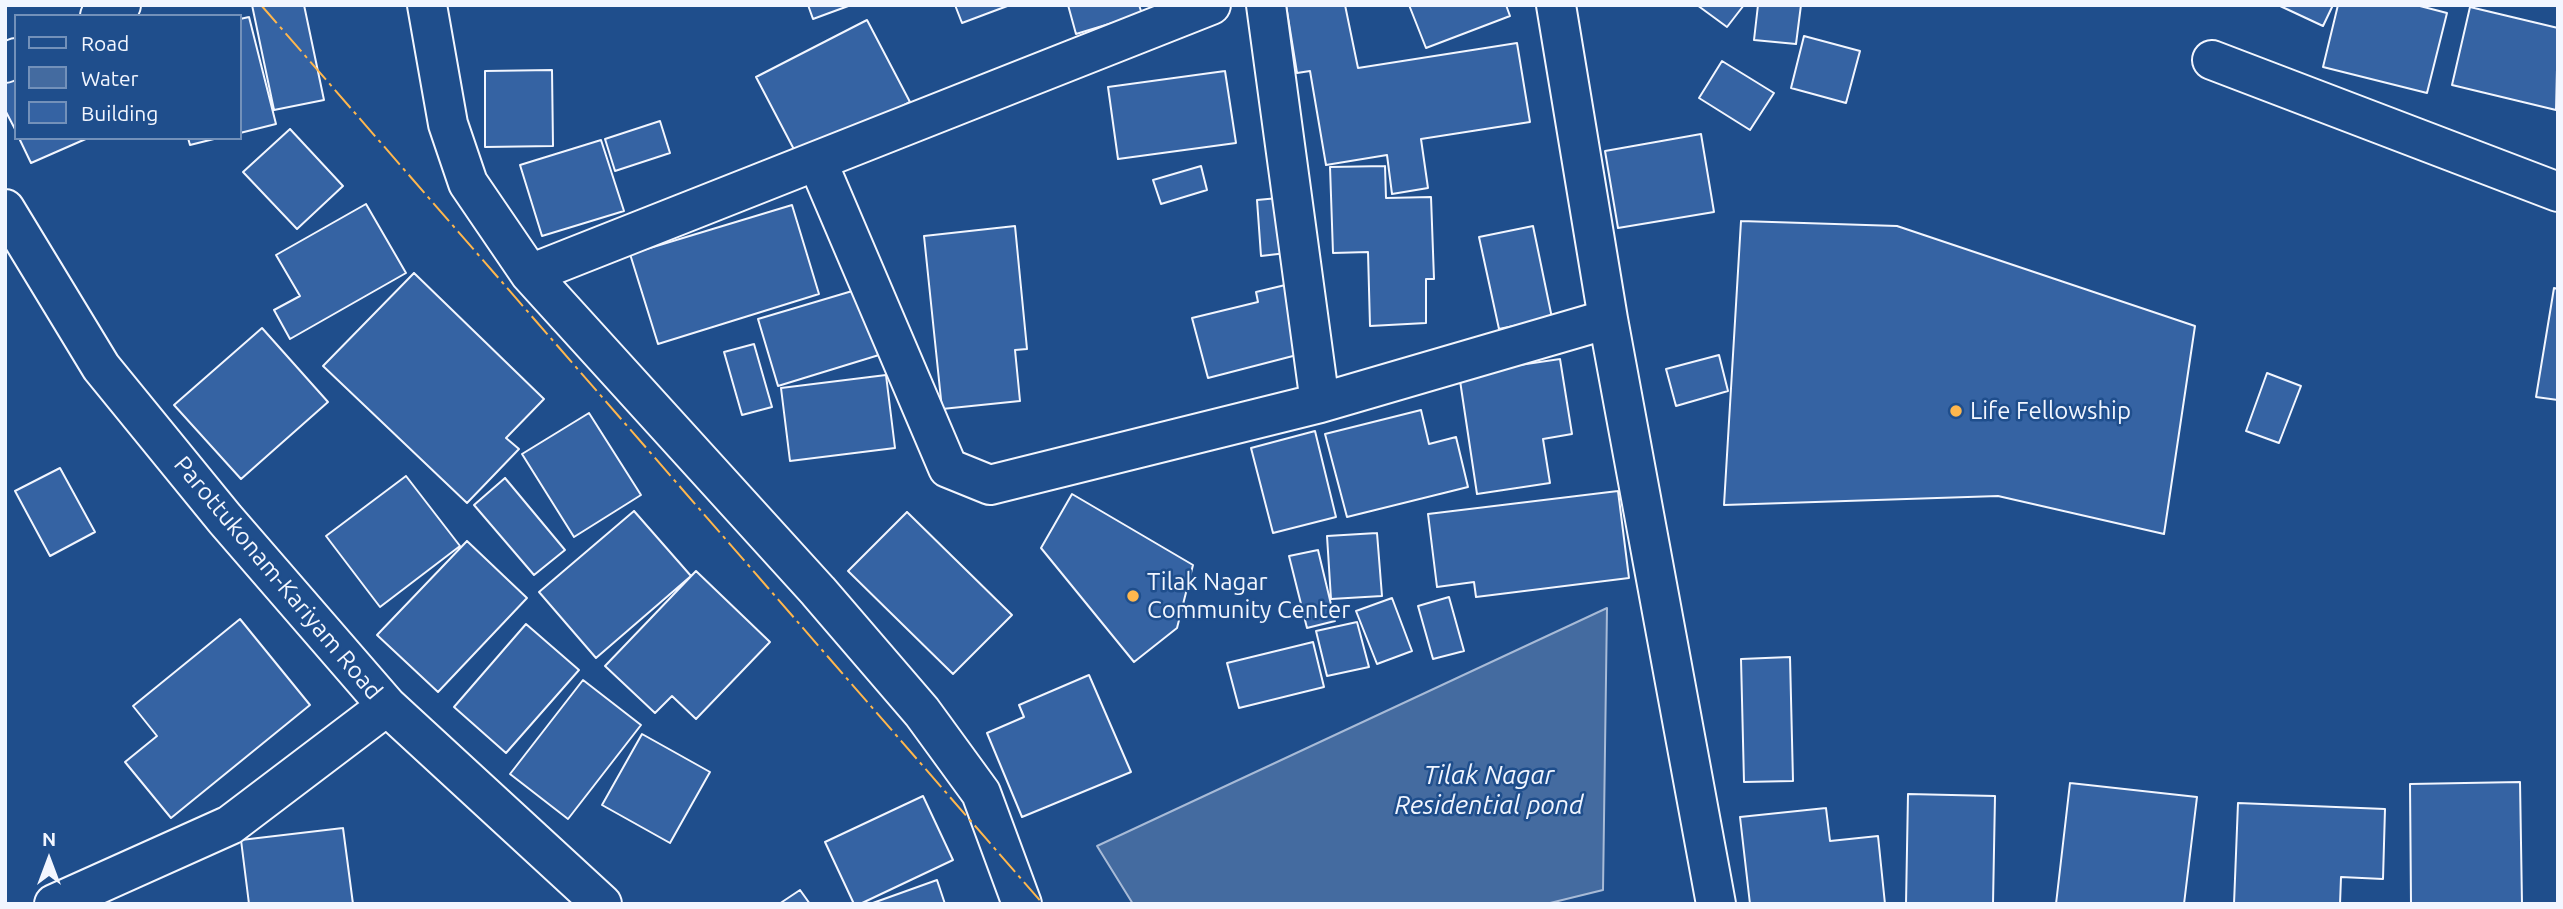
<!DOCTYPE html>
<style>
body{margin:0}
#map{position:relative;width:2563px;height:909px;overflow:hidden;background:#1f4e8c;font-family:Ubuntu,sans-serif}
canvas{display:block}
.frame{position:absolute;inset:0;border:7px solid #f2f6ff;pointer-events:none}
.legend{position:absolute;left:14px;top:14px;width:228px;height:126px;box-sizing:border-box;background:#1f4e8c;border:2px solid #7391ba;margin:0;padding:9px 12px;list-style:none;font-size:21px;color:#f2f6ff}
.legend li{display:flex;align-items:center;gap:14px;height:35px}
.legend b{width:35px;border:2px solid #7391ba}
.north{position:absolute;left:14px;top:825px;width:70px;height:70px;-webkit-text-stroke:5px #1f4e8c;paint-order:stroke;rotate:0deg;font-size:19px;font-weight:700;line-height:28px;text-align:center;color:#f2f6ff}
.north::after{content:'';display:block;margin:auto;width:24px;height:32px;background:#f2f6ff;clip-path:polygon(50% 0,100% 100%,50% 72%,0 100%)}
</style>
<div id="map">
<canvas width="2563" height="909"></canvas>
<div class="frame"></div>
<ul class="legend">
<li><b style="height:9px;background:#1f4e8c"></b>Road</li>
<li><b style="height:19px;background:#446ba0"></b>Water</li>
<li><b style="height:19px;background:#3563a3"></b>Building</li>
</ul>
<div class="north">N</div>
</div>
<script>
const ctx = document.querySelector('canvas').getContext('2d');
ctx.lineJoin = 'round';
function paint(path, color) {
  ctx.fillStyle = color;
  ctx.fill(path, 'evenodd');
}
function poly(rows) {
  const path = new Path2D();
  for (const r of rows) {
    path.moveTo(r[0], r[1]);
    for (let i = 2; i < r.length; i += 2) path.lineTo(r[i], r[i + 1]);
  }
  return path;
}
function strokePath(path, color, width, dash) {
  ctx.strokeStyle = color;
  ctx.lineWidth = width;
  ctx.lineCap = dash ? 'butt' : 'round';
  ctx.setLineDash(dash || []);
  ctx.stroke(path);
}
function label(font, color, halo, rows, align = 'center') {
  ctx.font = font + ' Ubuntu,sans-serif';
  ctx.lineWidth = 5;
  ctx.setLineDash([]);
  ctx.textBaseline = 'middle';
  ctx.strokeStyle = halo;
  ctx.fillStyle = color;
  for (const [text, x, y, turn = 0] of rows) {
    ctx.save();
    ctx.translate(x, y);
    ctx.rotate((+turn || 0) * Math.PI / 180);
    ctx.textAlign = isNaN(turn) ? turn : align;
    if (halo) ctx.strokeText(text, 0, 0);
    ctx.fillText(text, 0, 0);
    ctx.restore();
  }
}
const water = poly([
 [1607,608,1603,890,1546,904,1133,904,1097,846,1607,608]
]);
const building = poly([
 [252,5,304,5,324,100,274,110,252,5],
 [808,5,851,5,813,19,808,5],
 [955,5,1010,5,962,23,955,5],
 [1068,5,1139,5,1142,14,1076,34,1068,5],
 [1286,5,1345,5,1358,68,1517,43,1530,122,1421,139,1428,188,1392,194,1387,155,1326,165,1310,71,1297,73,1286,5],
 [1409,5,1506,5,1510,16,1426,48,1409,5],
 [1697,5,1744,5,1727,27,1697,5],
 [1758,5,1801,5,1796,44,1754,40,1758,5],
 [2278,5,2333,5,2323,26,2278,5],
 [2338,5,2416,5,2447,13,2427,93,2323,67,2338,5],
 [2470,7,2558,28,2556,110,2452,85,2470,7],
 [249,17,276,124,240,133,240,19,249,17],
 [867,20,910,102,799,159,756,77,867,20],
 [1804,36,1860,51,1846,103,1791,88,1804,36],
 [1722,61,1774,93,1750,130,1699,98,1722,61],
 [552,70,553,146,485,147,485,71,552,70],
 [1225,71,1236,143,1118,159,1108,87,1225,71],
 [16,77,16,131,5,110,5,82,16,77],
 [660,121,670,153,615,171,605,139,660,121],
 [290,129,343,186,297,229,243,172,290,129],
 [1701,134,1714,212,1618,228,1605,151,1701,134],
 [19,138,88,138,31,163,19,138],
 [188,138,218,138,190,145,188,138],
 [601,140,624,211,542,236,520,165,601,140],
 [1201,166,1207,190,1161,204,1153,180,1201,166],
 [1385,166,1386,198,1431,197,1434,279,1426,279,1426,323,1370,326,1368,252,1333,253,1330,167,1385,166],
 [1289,197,1295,252,1261,256,1257,200,1289,197],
 [366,204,406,273,290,339,274,310,300,296,276,255,366,204],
 [792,205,819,294,658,344,630,254,792,205],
 [1741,221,1897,226,2195,326,2164,534,1998,496,1724,505,1741,221],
 [1015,226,1027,349,1015,350,1020,401,942,409,924,236,1015,226],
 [1533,226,1552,318,1499,329,1479,237,1533,226],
 [414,273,544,399,506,438,519,449,467,503,323,366,414,273],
 [1302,281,1320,349,1208,378,1192,318,1258,302,1256,292,1302,281],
 [2554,288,2558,289,2558,400,2536,397,2554,288],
 [859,289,879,355,778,386,758,319,859,289],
 [262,328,328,402,241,479,174,405,262,328],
 [754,344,772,407,742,415,724,352,754,344],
 [1719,355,1728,391,1676,406,1666,369,1719,355],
 [1560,359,1572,434,1543,439,1550,483,1477,494,1459,374,1560,359],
 [2267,373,2301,386,2279,443,2246,431,2267,373],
 [886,375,895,448,790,461,781,388,886,375],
 [1421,410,1429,444,1456,437,1468,487,1347,517,1325,434,1421,410],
 [589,413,641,495,574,537,522,454,589,413],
 [1315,431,1336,517,1273,533,1251,448,1315,431],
 [60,468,95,532,50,556,15,491,60,468],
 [406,476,460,546,380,607,326,536,406,476],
 [505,478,565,550,534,575,474,505,505,478],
 [1618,491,1629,578,1476,597,1474,582,1437,587,1428,514,1618,491],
 [1072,494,1193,565,1177,628,1134,662,1041,548,1072,494],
 [634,511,691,576,596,658,539,592,634,511],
 [907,512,1012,615,953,674,848,571,907,512],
 [1377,533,1382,596,1331,599,1327,536,1377,533],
 [467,541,527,598,438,692,377,635,467,541],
 [1318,550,1335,621,1307,628,1289,556,1318,550],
 [696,571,770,642,696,719,672,696,655,713,605,666,696,571],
 [1449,597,1464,651,1433,659,1418,606,1449,597],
 [1392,598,1412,651,1377,664,1356,611,1392,598],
 [240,619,310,705,171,818,125,762,157,736,133,706,240,619],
 [1357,622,1369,667,1327,676,1316,631,1357,622],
 [526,624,579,670,506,753,454,707,526,624],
 [1313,642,1324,687,1239,708,1227,663,1313,642],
 [1790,657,1793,781,1744,782,1741,659,1790,657],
 [1089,675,1131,772,1022,817,987,733,1024,717,1019,705,1089,675],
 [583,680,641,725,568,819,510,774,583,680],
 [642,734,710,772,670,843,602,805,642,734],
 [2520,782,2522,904,2411,904,2410,784,2520,782],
 [2070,783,2197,797,2184,904,2056,904,2070,783],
 [1908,794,1995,796,1993,904,1906,904,1908,794],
 [923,796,953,860,860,904,854,904,825,842,923,796],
 [2238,803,2385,809,2383,879,2341,877,2340,904,2234,904,2238,803],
 [1826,808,1830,841,1878,836,1885,904,1750,904,1740,817,1826,808],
 [343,828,353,904,249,904,241,840,343,828],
 [937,880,945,904,870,904,937,880],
 [800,890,810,904,779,904,800,890]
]);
const minor = poly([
 [427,5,448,124,468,183,530,274,818,591,922,712,981,793,1022,904],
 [1266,5,1320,403],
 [1556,5,1608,319],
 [100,16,121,5],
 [2212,60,2558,192],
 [5,63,16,58],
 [817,161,948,468,990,485,1320,403,1608,319,1716,904],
 [5,209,101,367,225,519,387,706,602,904],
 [530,274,1211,5],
 [54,904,230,825,387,706]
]);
const power = poly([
 [261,5,1043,904]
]);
const markers = [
 [1956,411,7,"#ffb74d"],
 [1133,596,7,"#ffb74d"]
];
const poiNames = [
 ["Life Fellowship",1970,411],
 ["Tilak Nagar",1147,582],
 ["Community Center",1147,610]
];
const streetNames = [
 ["Parottukonam-Kariyam Road",278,578,50]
];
const waterNames = [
 ["Tilak Nagar",1489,775],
 ["Residential pond",1489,805]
];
paint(water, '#446ba0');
strokePath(water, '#a8bbd7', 2);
paint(building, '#3563a3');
strokePath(building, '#f2f6ff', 2);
strokePath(minor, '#f2f6ff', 42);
strokePath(minor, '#1f4e8c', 38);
strokePath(power, '#ffb74d', 2, [24, 5, 3.5, 5]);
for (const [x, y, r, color] of markers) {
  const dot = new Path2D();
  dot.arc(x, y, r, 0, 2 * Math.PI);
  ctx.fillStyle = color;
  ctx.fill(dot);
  strokePath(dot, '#1f4e8c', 2.5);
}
label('24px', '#f2f6ff', '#1f4e8c', poiNames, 'left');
label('24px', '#f2f6ff', '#1f4e8c', streetNames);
label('italic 26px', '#f2f6ff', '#1f4e8c', waterNames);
</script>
